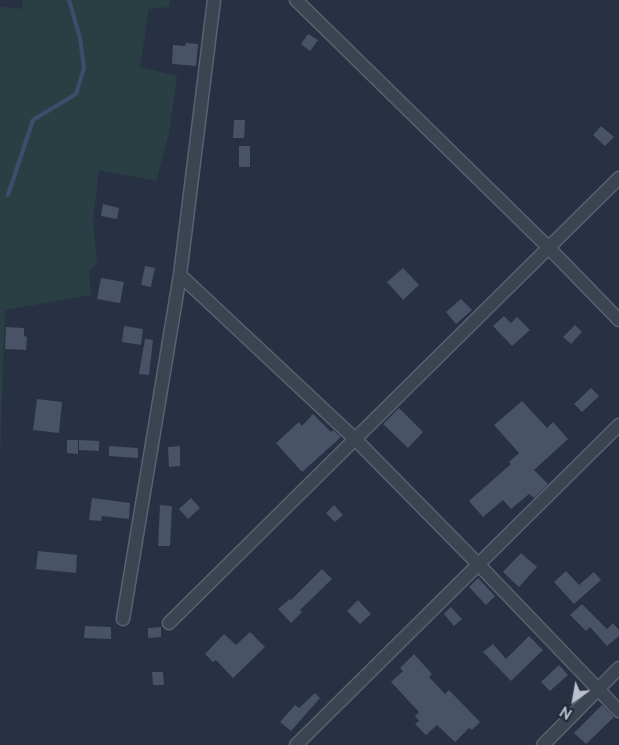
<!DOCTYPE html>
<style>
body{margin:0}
#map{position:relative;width:619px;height:745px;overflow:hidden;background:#283143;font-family:Raleway,sans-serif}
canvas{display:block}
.north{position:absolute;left:549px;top:675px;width:50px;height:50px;-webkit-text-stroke:4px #212838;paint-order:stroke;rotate:212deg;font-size:14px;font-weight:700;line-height:20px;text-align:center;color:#b9bfcc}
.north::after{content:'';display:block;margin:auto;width:18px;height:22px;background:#b9bfcc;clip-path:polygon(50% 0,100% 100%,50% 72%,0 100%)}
</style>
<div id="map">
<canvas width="619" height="745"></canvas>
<div class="north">N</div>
</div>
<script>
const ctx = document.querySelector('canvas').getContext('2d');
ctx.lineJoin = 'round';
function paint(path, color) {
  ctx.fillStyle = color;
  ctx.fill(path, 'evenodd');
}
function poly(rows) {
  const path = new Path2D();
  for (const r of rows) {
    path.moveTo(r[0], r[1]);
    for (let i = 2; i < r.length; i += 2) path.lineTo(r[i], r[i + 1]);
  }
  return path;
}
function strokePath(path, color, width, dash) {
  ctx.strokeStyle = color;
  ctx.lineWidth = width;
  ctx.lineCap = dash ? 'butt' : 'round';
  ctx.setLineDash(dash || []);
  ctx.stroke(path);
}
const green = poly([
 [23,0,170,0,169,7,149,9,140,67,177,76,169,133,156,181,99,170,93,218,97,263,89,272,91,295,5,310,0,460,0,7,21,9]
]);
const stream = poly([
 [8,195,33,120,76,94,84,68,80,38,69,0]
]);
const building = poly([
 [308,34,318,40,310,51,301,44],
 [186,43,198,44,196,66,172,64,173,45,185,46],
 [234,120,245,120,244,138,233,138],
 [601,126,614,137,605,146,593,135],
 [239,146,250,146,250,167,239,167],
 [103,204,119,208,117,219,101,216],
 [145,266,155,268,151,287,141,285],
 [403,268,419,285,403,300,387,282],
 [101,278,124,282,120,303,97,299],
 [461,299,472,310,456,324,446,312],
 [504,316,511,323,517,317,530,330,512,346,493,326],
 [575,325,582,332,571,344,563,337],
 [124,326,143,329,141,345,122,342],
 [6,327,24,328,24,336,27,337,26,350,5,349],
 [145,339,153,340,149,375,139,374],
 [591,388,599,396,582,412,574,404],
 [37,399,62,402,59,433,33,430],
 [522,401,547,428,553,422,568,439,534,470,548,484,534,498,529,494,511,509,503,500,483,517,469,501,511,464,509,462,519,453,494,425],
 [399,408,423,432,408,448,383,424],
 [313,414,331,432,333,430,341,437,302,472,276,443,299,422,302,426],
 [67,440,78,440,78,454,67,453],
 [79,440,99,441,99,451,79,450],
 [109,446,138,448,138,458,109,456],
 [180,446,180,466,169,467,168,447],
 [92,498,130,503,129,519,102,516,101,521,89,520],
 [191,498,200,508,188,519,179,509],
 [160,505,172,506,170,546,158,546],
 [334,505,343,515,335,522,326,513],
 [38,551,77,555,76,573,36,569],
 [521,553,537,567,519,587,503,572],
 [322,569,332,579,300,610,302,612,291,623,278,609,290,599,291,600],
 [566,571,579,585,594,572,601,580,574,604,554,582],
 [478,578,495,596,486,605,469,587],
 [358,600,371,614,360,624,347,611],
 [582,604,607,629,613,623,619,630,619,636,607,646,590,627,586,631,570,615],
 [451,607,462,619,454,626,444,614],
 [85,626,111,627,111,639,84,638],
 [161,627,161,637,148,638,148,628],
 [250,632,265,647,233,678,216,660,213,662,205,654,224,634,236,645],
 [529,636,543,650,511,681,483,652,493,644,506,659],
 [414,654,432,674,429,677,445,694,449,690,480,722,472,730,469,728,455,742,437,725,426,735,415,724,419,721,415,716,419,712,391,682,403,671,400,668],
 [559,665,568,675,550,691,541,682],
 [152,672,163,672,164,685,153,685],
 [315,693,320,698,291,731,280,722,295,705,299,708],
 [602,705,614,717,586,744,574,733]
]);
const minor = poly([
 [296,0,548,247,619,320],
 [180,275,355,439,479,565,619,711],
 [123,619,180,275,214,0],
 [169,623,619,178],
 [296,745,619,425],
 [543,745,619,668]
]);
paint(green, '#2a3f44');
strokePath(stream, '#3e4d6b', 4);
paint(building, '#495367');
strokePath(minor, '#5a6170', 15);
strokePath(minor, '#3c4452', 12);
</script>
